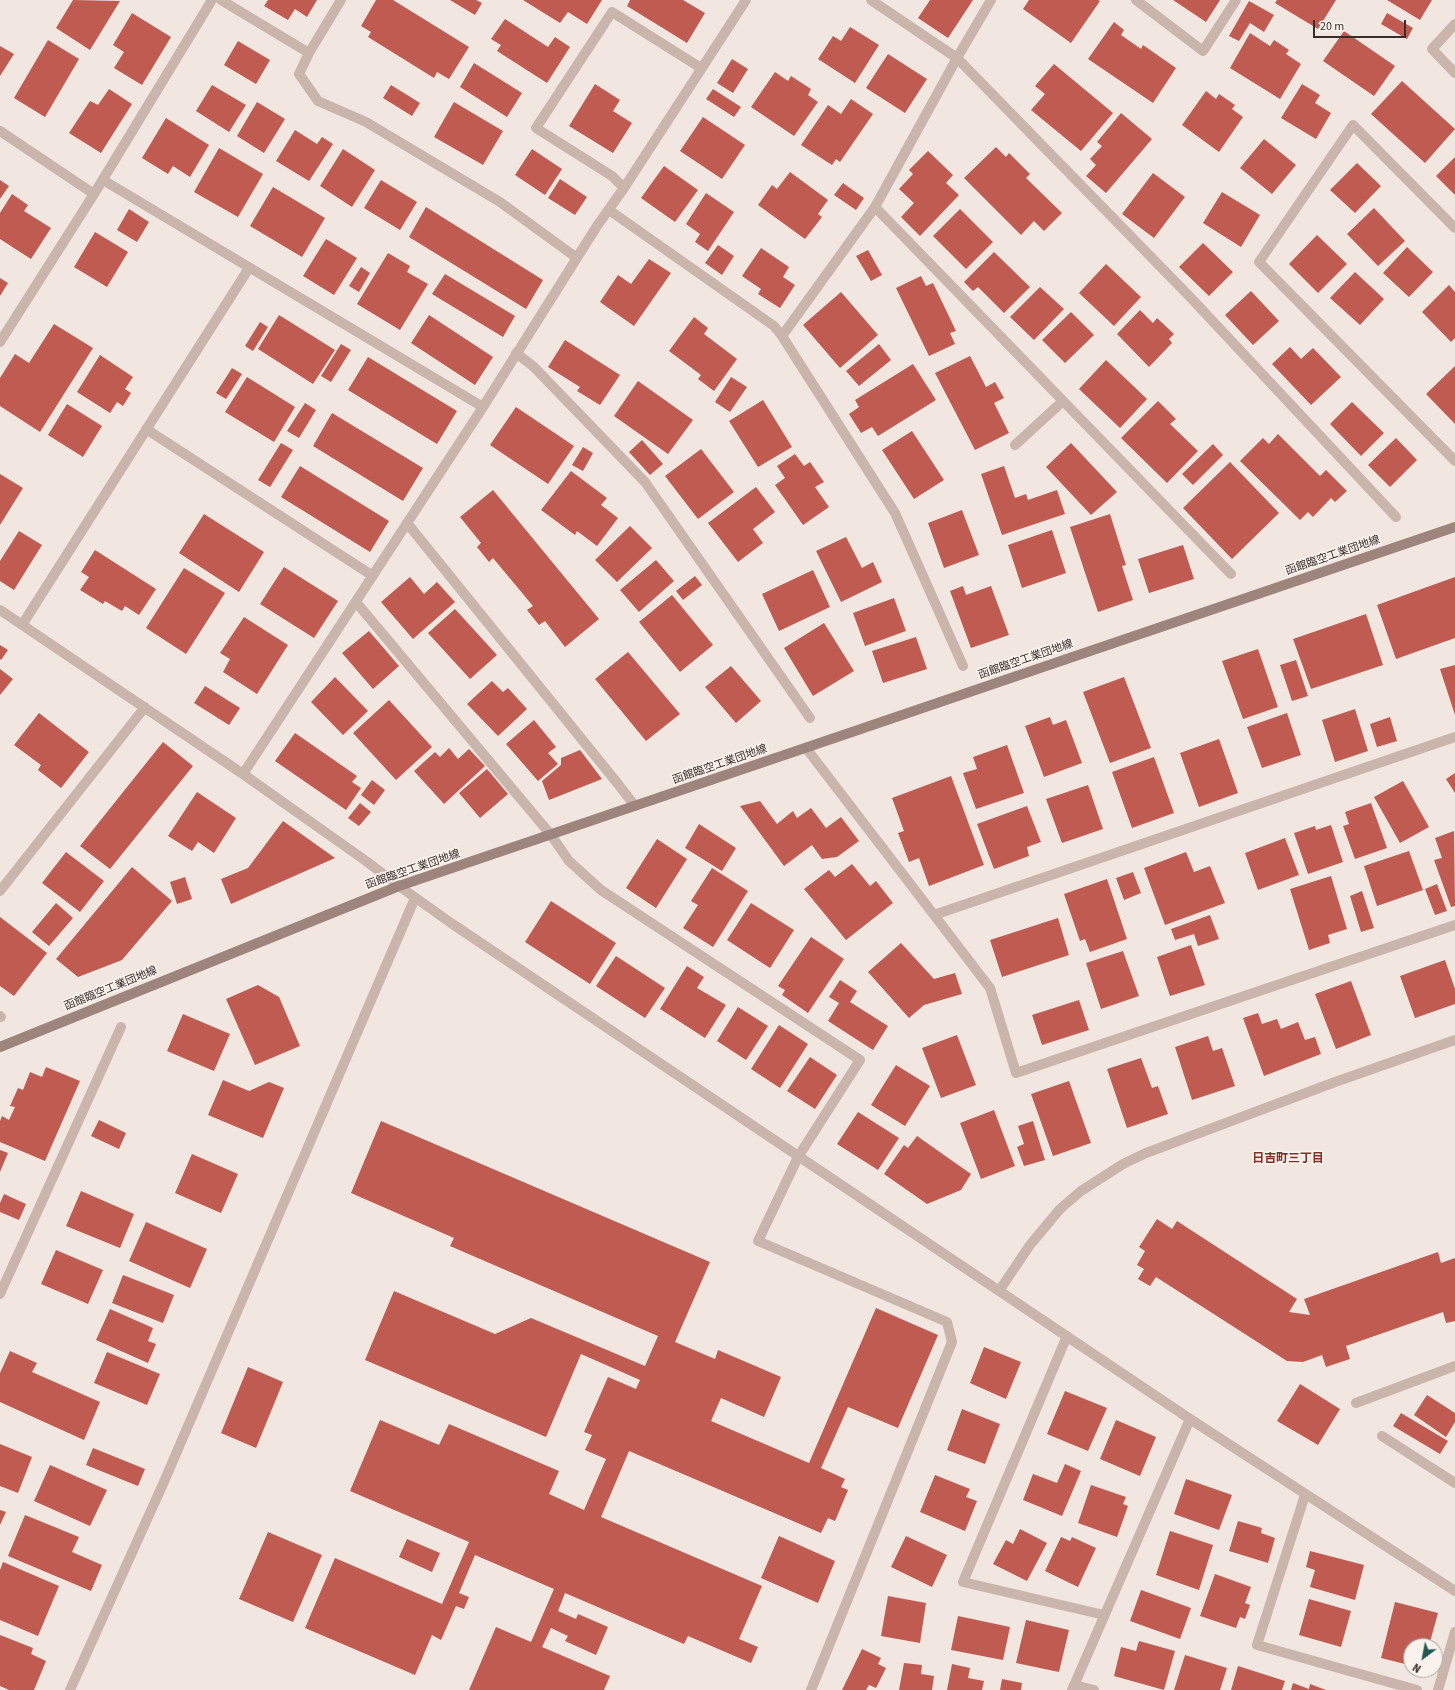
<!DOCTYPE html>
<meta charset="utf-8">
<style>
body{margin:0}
#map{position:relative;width:1455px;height:1690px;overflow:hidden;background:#f2e7e0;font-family:"Source Sans 3",sans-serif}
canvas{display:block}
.north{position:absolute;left:1403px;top:1638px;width:40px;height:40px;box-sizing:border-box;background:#f9f1ec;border:1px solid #aca39f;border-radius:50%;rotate:212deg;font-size:11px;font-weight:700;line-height:16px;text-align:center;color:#382d2b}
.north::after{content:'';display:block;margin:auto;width:14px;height:18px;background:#225853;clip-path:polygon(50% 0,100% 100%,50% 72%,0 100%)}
.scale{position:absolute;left:1313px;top:20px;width:93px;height:18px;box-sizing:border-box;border:2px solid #382d2b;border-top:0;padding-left:5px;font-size:12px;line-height:14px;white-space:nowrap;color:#382d2b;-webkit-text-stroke:3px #f9f1ec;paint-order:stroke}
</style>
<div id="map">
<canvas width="1455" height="1690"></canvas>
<div class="north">N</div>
<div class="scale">20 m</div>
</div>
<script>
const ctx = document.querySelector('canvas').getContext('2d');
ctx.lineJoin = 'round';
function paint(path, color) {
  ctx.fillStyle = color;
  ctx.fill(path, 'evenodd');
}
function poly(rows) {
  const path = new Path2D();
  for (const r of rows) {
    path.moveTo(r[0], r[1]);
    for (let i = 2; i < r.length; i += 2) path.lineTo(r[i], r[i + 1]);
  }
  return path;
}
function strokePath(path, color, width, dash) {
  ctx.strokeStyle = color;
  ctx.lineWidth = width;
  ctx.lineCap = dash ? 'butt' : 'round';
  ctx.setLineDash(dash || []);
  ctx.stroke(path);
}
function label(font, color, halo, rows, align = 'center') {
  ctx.font = font + ' "Source Sans 3","Noto Sans JP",sans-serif';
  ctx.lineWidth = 3.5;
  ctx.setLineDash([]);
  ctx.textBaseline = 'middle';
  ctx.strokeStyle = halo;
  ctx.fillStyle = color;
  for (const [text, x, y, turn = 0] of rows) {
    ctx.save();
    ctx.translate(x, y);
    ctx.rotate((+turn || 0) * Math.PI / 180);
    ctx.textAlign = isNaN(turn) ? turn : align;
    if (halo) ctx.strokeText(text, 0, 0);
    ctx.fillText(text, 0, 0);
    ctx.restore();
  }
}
const building = poly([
 [73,0,120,1,90,50,56,28],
 [268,0,317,0,307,17,295,9,288,20,264,6],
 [376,0,393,0,469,47,449,79,437,72,434,78,368,37,371,32,361,26],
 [450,0,476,0,482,3,475,15],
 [523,0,602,0,587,24,568,12,560,23],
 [630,0,683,0,705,13,687,43,627,6],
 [930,0,973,0,948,38,918,18],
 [1029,0,1098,0,1100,1,1071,43,1023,9],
 [1173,0,1220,0,1206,22],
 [1277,0,1336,0,1318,29,1275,3],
 [1387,0,1432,0,1420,20],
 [1249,1,1274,15,1264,32,1250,23,1239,41,1229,36],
 [132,13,171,37,142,85,114,68,124,52,113,45],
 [1387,13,1413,28,1407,39,1381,24],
 [505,19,548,47,555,37,570,47,547,83,497,51,501,45,491,39],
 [1114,22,1124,30,1121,35,1141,49,1143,45,1176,68,1153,103,1088,59],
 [850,27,879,45,855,83,818,59,833,36,841,41],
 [1344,31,1395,66,1374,96,1323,61],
 [1250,33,1270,46,1274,40,1289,50,1286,54,1301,64,1280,99,1230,68],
 [48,40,79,59,45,117,14,98],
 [238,41,270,60,256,84,224,65],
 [0,46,14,54,0,76],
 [888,54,927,79,905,113,866,88],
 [732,59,748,69,733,93,717,83],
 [474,63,522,93,507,117,460,87],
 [1054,64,1113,113,1081,151,1031,110,1045,94,1035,86],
 [775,72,788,81,791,76,811,89,808,95,818,102,794,136,751,107],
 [1402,81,1455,129,1425,163,1371,114],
 [595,84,620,100,613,111,632,123,613,153,569,126],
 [1302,84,1320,95,1315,103,1331,113,1316,139,1281,118],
 [212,85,246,105,229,132,196,111],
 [391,85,420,103,412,116,383,98],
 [109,89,132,104,101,153,69,133,90,101,98,105],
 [713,89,741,107,734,117,706,99],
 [1206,91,1216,99,1219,94,1235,105,1232,109,1243,117,1219,152,1182,125],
 [851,99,873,114,840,162,836,159,832,165,801,145,828,105,841,114],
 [257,102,285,119,264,153,237,136],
 [454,102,503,131,483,165,434,137],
 [1121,113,1152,139,1106,193,1086,176,1096,165,1090,159,1102,146,1097,142],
 [703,117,745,145,722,179,680,151],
 [166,118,209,145,190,177,173,166,168,174,142,158],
 [295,130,317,144,322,137,333,144,309,181,276,161],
 [1264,139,1296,165,1272,194,1240,168],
 [996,147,1006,157,1009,153,1030,174,1026,178,1062,213,1044,231,1034,221,1021,235,964,178],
 [219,148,263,174,238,217,194,192],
 [343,149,375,170,352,207,320,186],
 [532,149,562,169,545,195,515,175],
 [928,151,953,175,946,183,959,195,920,236,901,217,914,203,899,189,913,174,909,170],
 [1455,157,1455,195,1436,176],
 [1357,163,1381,186,1355,213,1330,190],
 [664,166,698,190,675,222,641,198],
 [790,172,828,200,818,214,822,217,805,239,758,205,772,185,777,189],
 [1153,173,1185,197,1154,238,1122,214],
 [560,179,587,197,575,215,548,198],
 [0,180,9,186,0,199],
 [381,180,417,202,400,230,364,208],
 [843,183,864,198,856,210,834,195],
 [273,187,325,218,302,257,250,226],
 [1222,192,1260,215,1241,247,1203,223],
 [706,193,734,212,708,251,695,242,700,234,686,224],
 [12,194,28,205,24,211,51,228,31,259,0,239,0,213],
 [426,207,543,280,526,309,409,237],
 [1374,208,1405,241,1378,266,1347,234],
 [129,209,149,222,137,242,117,230],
 [960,209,993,242,966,269,933,236],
 [95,232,128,252,107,287,74,267],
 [1317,235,1347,264,1318,293,1289,264],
 [326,239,357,258,334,295,303,276],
 [1203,243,1233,272,1209,296,1179,267],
 [718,245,734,256,722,275,705,263],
 [1407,247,1433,272,1409,297,1383,273],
 [761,248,789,267,783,277,795,285,780,308,758,294,761,289,742,276],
 [868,250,882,275,871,281,856,256],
 [994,252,1030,287,1004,313,978,287,973,291,964,282],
 [388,253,410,266,407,272,428,284,400,330,357,304],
 [649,259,671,273,634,326,600,302,618,275,631,284],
 [1106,264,1141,297,1114,326,1079,293],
 [361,267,370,273,359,292,349,286],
 [1355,272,1384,299,1360,325,1330,298],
 [445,274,515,316,503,337,432,294],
 [921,276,926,286,933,283,956,331,950,333,955,344,929,356,896,288],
 [0,278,8,283,0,296],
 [1449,285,1455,292,1455,338,1451,342,1422,312],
 [1040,287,1064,309,1034,340,1010,317],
 [1251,291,1279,321,1253,345,1225,315],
 [841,292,878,335,840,368,803,325],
 [1140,310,1153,323,1157,318,1174,334,1169,339,1172,343,1149,367,1117,334],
 [1071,312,1094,335,1065,363,1042,340],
 [279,315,335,350,313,384,258,349],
 [429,315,493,357,475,385,411,343],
 [694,317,708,328,704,334,737,359,714,391,698,379,701,375,669,351],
 [260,322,268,327,253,351,245,346],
 [54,324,93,348,40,432,0,406,0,378,15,354,29,363],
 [565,340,620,375,600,405,577,391,580,387,548,367],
 [341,344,351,350,331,382,321,376],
 [879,344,891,360,859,386,846,371],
 [1290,347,1301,359,1313,348,1341,377,1311,405,1272,364],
 [100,355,133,377,125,389,131,393,123,406,117,402,110,413,77,392],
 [970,356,986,387,995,382,1004,398,994,403,1009,433,975,450,935,373],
 [368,357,457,411,437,444,348,390],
 [1106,360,1147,399,1120,428,1079,389],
 [913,364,936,400,878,436,872,427,861,433,849,414,859,407,855,400],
 [1455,366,1455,424,1426,394],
 [232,368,242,374,226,399,216,393],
 [247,377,295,407,274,442,225,412],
 [731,377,747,387,730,412,715,402],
 [638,381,693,420,668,454,614,416],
 [763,400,792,447,758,467,729,421],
 [1158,401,1176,419,1170,424,1198,451,1167,483,1121,438],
 [1352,402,1384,433,1361,456,1330,424],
 [305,403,316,410,299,438,287,431],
 [67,404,102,426,83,457,48,435],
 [516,407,574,446,548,484,490,445],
 [332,413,423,468,403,501,313,446],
 [912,431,944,480,914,499,882,450],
 [1278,434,1320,476,1326,470,1347,491,1335,502,1331,498,1313,517,1308,512,1300,520,1240,461,1263,438,1269,444],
 [1396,438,1417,460,1390,487,1368,465],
 [642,440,663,464,650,475,629,452],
 [281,443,293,450,270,487,258,480],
 [1071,443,1117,492,1091,515,1046,467],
 [1213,444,1223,455,1193,485,1182,474],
 [583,447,593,453,583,471,572,465],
 [701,449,734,492,698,519,665,476],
 [795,454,804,466,810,462,824,482,815,487,829,507,803,525,775,485,785,478,777,466],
 [1230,462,1279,513,1232,559,1183,508],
 [300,466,389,521,370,552,281,497],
 [1004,466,1015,498,1026,494,1028,500,1057,490,1065,514,1002,535,981,474],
 [571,471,607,498,601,505,618,518,597,546,577,531,575,535,541,510],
 [0,474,23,488,0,525],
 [756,487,775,512,753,529,763,543,738,562,708,523],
 [493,490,599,619,565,647,545,621,539,625,527,610,533,606,493,558,489,562,477,547,481,543,460,517],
 [962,510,979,555,944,568,928,523],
 [204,514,264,552,239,592,179,553],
 [1110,514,1126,565,1122,566,1133,600,1098,612,1070,527],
 [630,526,652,548,617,582,595,560],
 [1052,530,1066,573,1022,588,1008,545],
 [19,531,42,545,14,590,0,581,0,561],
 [846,537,862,568,873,562,882,582,841,602,816,551],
 [1183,545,1194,579,1149,593,1138,559],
 [95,550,156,589,139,615,125,606,122,611,105,601,103,604,80,590,89,577,81,572],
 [656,560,674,581,639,612,620,590],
 [284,567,338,601,314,638,260,604],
 [184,568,225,593,186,654,146,628],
 [813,570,830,607,779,631,762,594],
 [695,576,702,585,683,600,676,591],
 [410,577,424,594,437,582,455,602,413,639,381,602],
 [1455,577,1455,638,1396,659,1377,605],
 [963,586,966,595,991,586,1009,635,971,648,950,591],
 [672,595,713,645,680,672,639,622],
 [894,598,906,631,865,646,853,613],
 [455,609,497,655,470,679,428,633],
 [1366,614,1383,665,1311,689,1293,639],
 [244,617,288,645,257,694,223,672,230,659,220,653],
 [824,623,854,671,813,696,784,648],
 [369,631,399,666,373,689,342,653],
 [916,637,927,669,883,683,872,651],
 [0,645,8,650,1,660,0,659],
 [1258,649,1278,707,1243,719,1222,661],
 [628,652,680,714,646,741,595,679],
 [1296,660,1308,696,1292,701,1280,665],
 [1455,665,1455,715,1440,669],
 [731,666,761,701,736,723,705,687],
 [0,669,13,679,0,695],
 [335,677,368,711,343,735,311,702],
 [1124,677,1151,748,1110,763,1083,692],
 [492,681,503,692,508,688,527,709,498,736,467,704],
 [205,686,240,708,229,725,194,703],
 [389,700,432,747,396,780,353,733],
 [1355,709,1368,751,1335,762,1322,720],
 [39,713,89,752,61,788,38,770,41,765,14,745],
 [1287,713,1301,755,1262,768,1247,727],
 [1050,717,1053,725,1066,720,1082,763,1044,777,1025,726],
 [1390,717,1397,741,1377,747,1370,724],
 [534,720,556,747,548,753,558,764,538,781,506,744],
 [295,733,357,776,352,782,361,788,346,810,275,761],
 [1219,739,1238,793,1199,807,1180,753],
 [163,742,193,766,110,869,80,846],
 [1007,745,1024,793,976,809,963,773,977,769,973,757],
 [449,748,458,759,469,749,485,766,444,804,414,771,435,752,440,757],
 [580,750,602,779,549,800,542,781,561,765,561,758],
 [1154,757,1174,813,1132,828,1112,772],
 [487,769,508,794,480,818,459,793],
 [1455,773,1455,793,1446,779],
 [951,776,984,865,929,886,919,858,909,862,898,833,904,831,892,798],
 [372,780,385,790,374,805,361,795],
 [1403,781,1429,827,1400,843,1374,797],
 [1088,785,1103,829,1062,843,1046,799],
 [197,792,236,818,214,853,198,842,192,851,168,836],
 [760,801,777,824,793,811,797,818,811,808,826,828,841,817,859,841,837,857,822,859,812,845,784,866,740,806],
 [360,803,371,812,359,826,348,818],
 [1371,803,1387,848,1355,859,1343,826,1349,824,1345,812],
 [1027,806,1041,842,1027,847,1029,856,994,869,977,824],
 [283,821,335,858,231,904,221,879,248,868],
 [699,824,736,848,722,871,685,848],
 [1331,825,1343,862,1308,874,1294,833,1315,826,1316,830],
 [1454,831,1455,906,1451,907,1434,860,1442,858,1435,838],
 [1285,838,1299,875,1258,890,1245,853],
 [657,839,687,859,656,908,626,888],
 [1409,851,1423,890,1377,906,1364,866],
 [66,852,104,881,80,912,42,883],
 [1186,852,1194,872,1210,866,1225,903,1165,925,1144,868],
 [852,864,870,886,876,881,893,903,846,940,804,889,829,870,835,877],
 [132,867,172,901,122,960,78,977,56,959],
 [712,868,748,891,713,947,683,928,698,905,691,901],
 [1133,872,1141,893,1124,900,1116,878],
 [1331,876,1347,929,1328,935,1330,943,1309,950,1290,889],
 [185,877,192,899,177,904,170,882],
 [1107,879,1127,939,1090,952,1085,939,1080,941,1064,894],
 [1437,884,1447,911,1435,915,1425,889],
 [1362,891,1374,928,1361,932,1350,896],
 [551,901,616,943,590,984,525,942],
 [56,903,73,918,49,946,32,932],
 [751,903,794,930,770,968,727,940],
 [1210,915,1219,939,1198,946,1194,934,1175,940,1171,929],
 [0,917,47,953,14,996,0,986],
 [1058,918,1069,955,1002,977,990,940],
 [811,937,844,959,808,1013,782,995,785,990,778,986],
 [901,943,934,979,955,973,962,994,924,1005,909,1018,868,972],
 [1191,945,1205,985,1170,996,1157,957],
 [1123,951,1139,996,1101,1009,1086,963],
 [616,956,665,988,645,1018,596,986],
 [1445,960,1455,989,1455,1004,1415,1018,1400,976],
 [687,966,704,977,697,988,726,1005,705,1038,660,1009],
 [840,980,857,991,850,1002,888,1026,873,1050,828,1021,839,1003,829,997],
 [1351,981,1371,1035,1336,1049,1315,994],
 [258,985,279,997,300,1046,255,1065,226,999],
 [1079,1000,1089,1030,1042,1045,1032,1015],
 [738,1007,768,1026,746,1060,717,1041],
 [1258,1013,1262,1024,1277,1019,1281,1029,1298,1022,1305,1040,1315,1037,1321,1054,1264,1076,1243,1018],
 [183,1014,230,1034,214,1071,167,1051],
 [779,1025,808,1044,780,1088,751,1069],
 [957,1035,976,1085,941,1098,922,1048],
 [1208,1036,1213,1051,1222,1048,1235,1086,1192,1100,1175,1047],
 [810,1057,837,1075,815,1109,787,1091],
 [1141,1058,1152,1088,1158,1086,1168,1114,1127,1128,1107,1069],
 [896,1065,930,1086,905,1126,871,1105],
 [46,1067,80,1081,45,1161,0,1142,0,1121,2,1116,9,1120,15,1107,10,1106,18,1088,23,1090,30,1072,42,1077],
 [223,1080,249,1091,269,1082,284,1088,263,1138,208,1115],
 [1069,1081,1091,1143,1053,1156,1031,1094],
 [994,1110,1015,1166,981,1179,960,1123],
 [858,1112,899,1138,878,1170,837,1144],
 [99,1120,126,1133,119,1149,91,1136],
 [381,1121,710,1262,675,1342,715,1359,718,1350,781,1377,764,1417,721,1398,711,1421,809,1463,876,1308,938,1335,898,1428,848,1407,821,1468,845,1479,841,1487,848,1490,835,1521,828,1518,821,1533,629,1451,601,1517,762,1586,739,1639,758,1647,751,1663,688,1636,684,1644,565,1593,558,1611,576,1619,578,1614,608,1627,596,1655,565,1641,568,1636,551,1628,542,1647,610,1676,604,1690,469,1690,496,1627,531,1642,554,1589,475,1555,459,1593,469,1597,464,1609,456,1606,441,1640,432,1635,415,1675,305,1628,335,1558,442,1604,469,1542,350,1491,380,1420,439,1445,449,1424,559,1471,549,1494,584,1510,606,1459,585,1450,592,1435,584,1432,608,1377,636,1389,640,1380,581,1354,546,1437,365,1360,394,1291,495,1334,531,1318,645,1366,658,1336,450,1246,454,1238,351,1193],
 [1033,1121,1045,1160,1024,1166,1017,1147,1024,1144,1018,1126],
 [917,1136,971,1174,961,1190,927,1204,884,1174,904,1145,908,1148],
 [0,1150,8,1153,0,1172],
 [192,1154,238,1174,221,1213,175,1193],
 [81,1191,134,1214,120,1248,66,1226],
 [4,1194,26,1204,19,1220,0,1212,0,1203],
 [1157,1219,1172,1229,1177,1221,1297,1299,1289,1312,1310,1315,1304,1299,1438,1252,1441,1263,1455,1258,1455,1321,1446,1323,1443,1312,1346,1346,1350,1359,1326,1367,1322,1355,1303,1362,1287,1361,1156,1277,1150,1286,1138,1279,1144,1269,1137,1265,1145,1251,1139,1247],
 [146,1222,207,1249,190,1288,129,1261],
 [56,1250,103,1270,88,1304,41,1284],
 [123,1275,174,1295,163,1323,112,1303],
 [110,1309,153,1328,148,1341,156,1344,148,1363,96,1340],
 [984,1347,1021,1362,1006,1399,970,1383],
 [10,1351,37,1363,32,1372,100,1402,84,1440,0,1402,0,1373],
 [107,1352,160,1374,147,1405,94,1383],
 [248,1367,283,1382,256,1448,221,1433],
 [1300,1384,1340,1409,1318,1445,1277,1421],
 [1065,1391,1107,1408,1088,1451,1047,1434],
 [1427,1395,1455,1413,1455,1422,1446,1437,1414,1415],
 [962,1409,1000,1424,985,1464,947,1450],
 [1401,1413,1448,1441,1440,1454,1393,1426],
 [1116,1420,1156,1437,1140,1476,1100,1459],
 [0,1444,32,1457,18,1493,0,1486],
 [93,1448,145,1469,138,1486,86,1465],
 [1065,1464,1081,1471,1062,1516,1023,1500,1033,1474,1057,1483],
 [50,1465,107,1490,90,1526,34,1501],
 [935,1475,970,1489,966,1497,977,1501,965,1531,920,1512],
 [1186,1479,1232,1495,1219,1530,1174,1514],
 [1091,1485,1126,1497,1123,1504,1128,1506,1117,1537,1078,1523],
 [0,1510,6,1512,0,1525],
 [25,1515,79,1537,72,1552,102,1565,91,1591,8,1556],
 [1238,1521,1262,1528,1261,1533,1275,1538,1268,1563,1229,1551],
 [1020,1529,1047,1543,1027,1581,993,1564,1006,1540,1013,1544],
 [1170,1531,1213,1545,1199,1590,1156,1575],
 [268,1532,322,1555,293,1622,239,1599],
 [779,1536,835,1561,818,1603,761,1578],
 [906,1536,947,1555,932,1587,891,1567],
 [1061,1537,1070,1541,1072,1537,1096,1548,1078,1587,1045,1571],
 [407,1539,440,1553,432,1572,399,1557],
 [1310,1551,1364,1565,1355,1600,1310,1587,1315,1570,1306,1567],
 [3,1562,59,1586,38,1636,0,1620,0,1570],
 [1215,1574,1251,1587,1245,1603,1250,1605,1245,1619,1240,1617,1236,1628,1200,1616],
 [1141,1590,1191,1608,1180,1639,1130,1621],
 [888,1596,926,1603,920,1643,881,1636],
 [1309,1599,1351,1611,1341,1647,1299,1635],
 [1395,1602,1438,1613,1430,1642,1420,1640,1418,1646,1411,1646,1411,1651,1408,1650,1405,1664,1381,1658],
 [958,1616,1010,1627,1003,1660,951,1650],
 [1026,1620,1069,1630,1059,1672,1016,1663],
 [0,1635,33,1648,31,1654,46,1661,34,1690,9,1690,0,1686],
 [1139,1641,1175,1651,1164,1690,1114,1676,1121,1647,1136,1651],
 [862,1649,881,1658,878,1664,886,1668,876,1688,869,1685,866,1690,842,1690],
 [1185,1655,1227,1668,1220,1690,1174,1690],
 [904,1663,922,1665,921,1674,934,1676,932,1690,899,1690],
 [952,1664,970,1668,968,1678,984,1681,982,1690,947,1690],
 [1238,1666,1285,1681,1282,1690,1231,1690],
 [1002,1679,1022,1683,1021,1690,1000,1690],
 [1293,1683,1309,1689,1310,1684,1326,1690,1291,1690]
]);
const service = poly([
 [798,1157,758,1241,947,1322,952,1342,811,1690],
 [1356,1403,1455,1366],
 [1382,1436,1455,1483],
 [1074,1685,1094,1690]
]);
const minor = poly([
 [221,0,309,53,341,0],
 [871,0,957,58,1191,298,1396,517],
 [1136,0,1203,51,1236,0],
 [1455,24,1432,49,1455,73],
 [309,53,299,74,318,101,366,122,500,202,577,258],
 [0,131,94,194],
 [103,180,483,407],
 [624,188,612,176,536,128,612,12,701,68],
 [875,207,1231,574],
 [609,210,774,326,782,336,895,513,963,666],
 [1455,228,1353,125,1259,262,1455,461],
 [782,336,875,207,957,58,991,0],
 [0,342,94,194,212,0],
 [516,353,534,367,645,482,810,718],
 [146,429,373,576],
 [1015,445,1063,401],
 [407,523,618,784,635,806],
 [356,602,551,835,569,861,601,890,860,1060,798,1157],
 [0,610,243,774,366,861,399,886],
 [22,625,249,268],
 [806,748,990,988,1016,1073,1455,925],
 [243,774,483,407,597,226,624,188,746,0],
 [0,891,145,707],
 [934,915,1455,737],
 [0,1016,1,1017],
 [0,1294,121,1027],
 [1067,1336,963,1582,1104,1615],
 [1305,1495,1257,1645,1417,1690],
 [70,1690,163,1484,415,898],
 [1072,1690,1190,1419],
 [1438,1690,1455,1632]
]);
const tertiary = poly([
 [399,886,451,923,1190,1419,1455,1591],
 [999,1291,1030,1245,1060,1209,1081,1191,1123,1164,1146,1153,1335,1082,1455,1040]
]);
const secondary = poly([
 [0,1047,399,886,1455,527]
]);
const streetNames = [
 ["函館臨空工業団地線",1333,556,-19],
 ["函館臨空工業団地線",1026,660,-19],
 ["函館臨空工業団地線",720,765,-19],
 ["函館臨空工業団地線",413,870,-19],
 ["函館臨空工業団地線",111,989,-22]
];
const neighbourhoodNames = [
 ["日吉町三丁目",1288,1159]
];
paint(building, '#bf5b51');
strokePath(service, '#cab5ac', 10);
strokePath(minor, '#cab5ac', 10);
strokePath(tertiary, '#cab5ac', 10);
strokePath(secondary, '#9d847d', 10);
label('11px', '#382d2b', '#f9f1ec', streetNames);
label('bold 12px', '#833028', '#f9f1ec', neighbourhoodNames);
</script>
